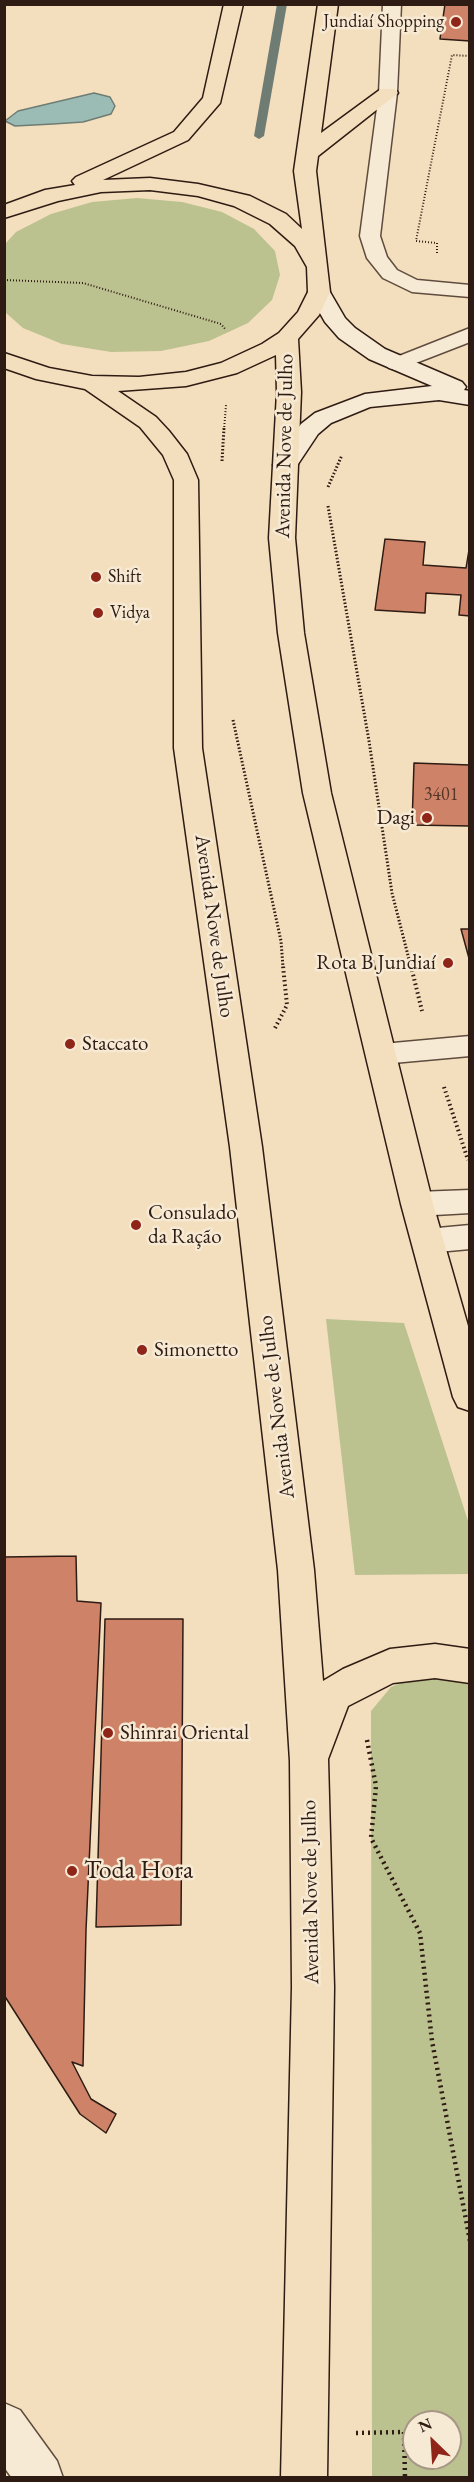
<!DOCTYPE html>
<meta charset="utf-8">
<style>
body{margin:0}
#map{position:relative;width:474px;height:2482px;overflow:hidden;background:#f3dfbd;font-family:"EB Garamond",serif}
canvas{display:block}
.frame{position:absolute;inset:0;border:6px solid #2e1b13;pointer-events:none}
.north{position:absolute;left:402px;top:2410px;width:60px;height:60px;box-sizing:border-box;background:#f7ead4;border:2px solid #a79787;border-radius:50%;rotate:335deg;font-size:16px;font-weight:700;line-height:24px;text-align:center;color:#2e1b13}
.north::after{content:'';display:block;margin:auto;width:21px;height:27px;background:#8f2418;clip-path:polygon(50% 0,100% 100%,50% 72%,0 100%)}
</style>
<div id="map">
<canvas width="474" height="2482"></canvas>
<div class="frame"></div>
<div class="north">N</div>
</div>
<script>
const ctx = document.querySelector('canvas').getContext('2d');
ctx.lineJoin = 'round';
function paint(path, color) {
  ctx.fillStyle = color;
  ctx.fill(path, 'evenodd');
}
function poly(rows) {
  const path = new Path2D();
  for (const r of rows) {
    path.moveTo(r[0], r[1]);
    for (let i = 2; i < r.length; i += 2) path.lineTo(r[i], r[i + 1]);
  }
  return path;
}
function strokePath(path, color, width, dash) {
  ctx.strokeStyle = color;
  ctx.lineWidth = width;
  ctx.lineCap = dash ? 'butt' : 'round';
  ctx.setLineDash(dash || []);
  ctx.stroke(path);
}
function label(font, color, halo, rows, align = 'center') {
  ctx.font = font + ' "EB Garamond",serif';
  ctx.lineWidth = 5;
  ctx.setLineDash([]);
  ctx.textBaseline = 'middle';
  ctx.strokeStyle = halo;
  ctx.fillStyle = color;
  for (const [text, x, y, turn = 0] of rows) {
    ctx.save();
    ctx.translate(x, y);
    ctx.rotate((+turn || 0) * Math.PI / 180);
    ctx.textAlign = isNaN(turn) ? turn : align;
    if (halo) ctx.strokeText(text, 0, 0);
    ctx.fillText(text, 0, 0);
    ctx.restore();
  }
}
const green = poly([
 [137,198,182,202,222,212,254,229,275,251,280,275,272,300,248,323,209,341,161,351,111,352,62,344,23,328,5,312,5,244,16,232,51,214,92,202],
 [326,1319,404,1323,469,1524,469,1574,355,1575],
 [421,1674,469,1674,469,2477,372,2477,371,1711,391,1687],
 [414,2422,450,2422,450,2458,414,2458]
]);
const water = poly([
 [94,93,110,97,115,106,111,114,83,122,53,124,15,126,5,121,18,111,94,93]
]);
const stream = poly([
 [277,4,287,4,264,136,259,139,254,136,277,4]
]);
const building = poly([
 [445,4,470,4,470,41,440,39,445,4],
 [385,539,425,542,423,565,466,568,470,544,470,616,459,615,461,595,426,593,425,613,375,610,385,539],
 [414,763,470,765,470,826,412,825,414,763],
 [461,929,470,929,470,962,461,929],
 [76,1556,77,1601,101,1603,86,1930,83,2066,72,2062,91,2099,116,2114,106,2133,80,2114,4,1995,4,1557,76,1556],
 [105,1619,183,1619,181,1925,96,1927,105,1619]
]);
const pathFar3 = poly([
 [437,253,437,243,416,241,452,55,470,56],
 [4,280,83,283,221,324,226,330],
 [224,430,226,405]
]);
const pathFar2 = poly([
 [222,461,224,428],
 [328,487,342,455],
 [328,506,369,741,392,893,411,967],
 [233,720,281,941,283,967]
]);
const pathFar1 = poly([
 [411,966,422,1011],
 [275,1028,287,1005,283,966],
 [444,1087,468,1160]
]);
const path = poly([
 [367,1740,376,1786,371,1838,420,1933,432,2041,470,2241],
 [356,2433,404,2432,405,2478]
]);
const lane = poly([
 [383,4,401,4,397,93,380,236,387,257,397,270,417,280,470,285,470,297,412,292,383,278,367,258,360,236,379,93,383,4],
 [470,328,470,342,403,368,396,370,389,368,385,364,389,360,470,328],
 [470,1036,470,1056,382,1064,372,1061,368,1054,372,1047,382,1044,470,1036],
 [470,1190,470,1213,417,1216,407,1212,402,1204,407,1196,417,1192,470,1190],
 [470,1225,470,1249,427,1253,416,1249,412,1241,416,1233,427,1229,470,1225]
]);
const street = poly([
 [4,2403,20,2410,57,2461,63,2478,12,2478,4,2467,4,2403]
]);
const secondary = poly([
 [319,285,327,287,345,318,355,328,385,349,462,382,466,387,464,390,470,391,470,405,439,400,370,407,331,423,318,434,294,470,285,472,276,470,273,465,301,424,315,413,365,394,432,386,369,359,339,338,325,322,308,292,311,287,319,285]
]);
const primary = poly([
 [224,4,243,4,220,103,188,140,103,180,150,178,198,184,250,196,286,214,302,229,294,171,318,4,338,4,321,133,381,89,395,89,398,93,318,156,316,171,330,292,319,315,298,339,301,392,295,538,304,633,331,793,433,1204,470,1333,470,1411,458,1407,453,1397,401,1204,303,793,278,633,269,538,277,392,276,355,237,373,186,386,118,391,156,417,169,431,187,454,198,480,202,748,262,1147,314,1570,323,1681,343,1669,390,1649,435,1644,470,1649,470,1683,435,1678,393,1683,348,1706,328,1759,334,1987,327,2478,281,2478,292,1987,290,1761,278,1570,230,1147,174,748,174,480,163,455,140,427,85,389,36,379,4,368,4,353,49,368,92,376,139,377,186,372,221,363,262,344,279,333,298,312,308,292,307,267,295,246,270,224,234,206,198,196,150,190,101,192,58,201,4,218,4,205,45,190,75,185,72,181,76,177,174,132,203,98,224,4]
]);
const markers = [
 [456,22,6,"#8f2418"],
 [96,577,6,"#8f2418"],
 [98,613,6,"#8f2418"],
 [427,818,6,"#8f2418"],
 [448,963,6,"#8f2418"],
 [70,1044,6,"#8f2418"],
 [136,1225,6,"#8f2418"],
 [142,1350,6,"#8f2418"],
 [108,1733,6,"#8f2418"],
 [72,1871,6,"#8f2418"]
];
const farPoinames = [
 ["Jundiaí Shopping",444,22,"right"],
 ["Shift",108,577],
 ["Vidya",110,613]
];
const numberNames = [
 ["3401",441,795]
];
const streetNames = [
 ["Avenida Nove de Julho",285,446,-89],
 ["Avenida Nove de Julho",214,926,82],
 ["Avenida Nove de Julho",277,1407,-97],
 ["Avenida Nove de Julho",311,1892,-91]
];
const poiNames = [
 ["Dagi",415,818,"right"],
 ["Rota B Jundiaí",436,963,"right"],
 ["Staccato",82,1044],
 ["Consulado",148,1213],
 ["da Ração",148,1237],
 ["Simonetto",154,1350],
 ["Shinrai Oriental",120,1733]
];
const nearPoinames = [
 ["Toda Hora",84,1871]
];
paint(green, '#bcc190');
paint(water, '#9bbcb5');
strokePath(water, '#6f7c74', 1.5);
paint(stream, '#6f7c74');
paint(building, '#ce8369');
strokePath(building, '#2e1b13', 1.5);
strokePath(lane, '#5f4c3e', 3);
strokePath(street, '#5f4c3e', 3);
strokePath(secondary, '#2e1b13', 3);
strokePath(primary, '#2e1b13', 3);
strokePath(pathFar3, '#2e1b13', 2, [1, 2]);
strokePath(pathFar2, '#2e1b13', 3, [1.5, 2]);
strokePath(pathFar1, '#2e1b13', 4, [1.5, 3]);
strokePath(path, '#2e1b13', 4.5, [2, 4]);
paint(lane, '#f7ead4');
paint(street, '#f7ead4');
paint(secondary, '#f7ead4');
paint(primary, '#f3dfbd');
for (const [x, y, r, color] of markers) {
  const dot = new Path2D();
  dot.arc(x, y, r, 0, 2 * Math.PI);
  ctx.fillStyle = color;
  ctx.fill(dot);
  strokePath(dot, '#f7ead4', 2);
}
label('18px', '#2e1b13', '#f7ead4', farPoinames, 'left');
label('18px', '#563528', null, numberNames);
label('21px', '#2e1b13', '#f7ead4', streetNames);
label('21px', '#2e1b13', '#f7ead4', poiNames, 'left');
label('26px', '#2e1b13', '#f7ead4', nearPoinames, 'left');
</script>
